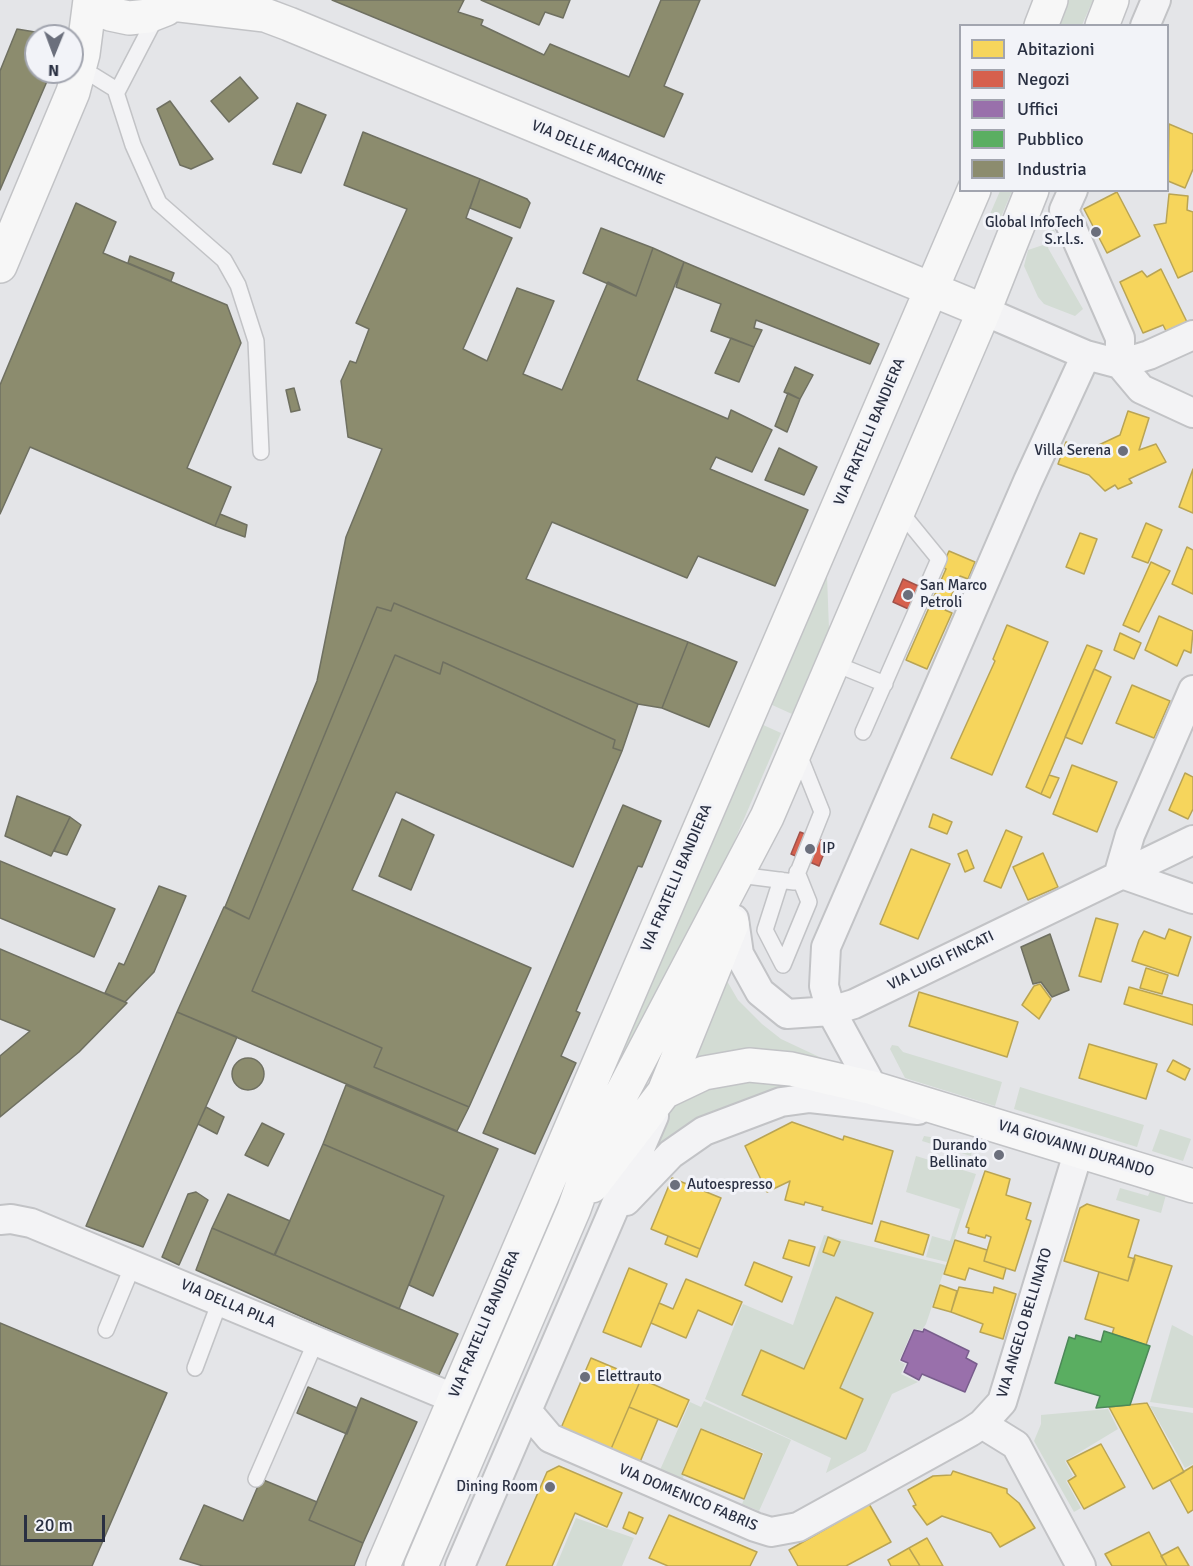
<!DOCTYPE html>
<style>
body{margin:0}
#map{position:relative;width:1193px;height:1566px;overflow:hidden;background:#e4e5e8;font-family:Signika,sans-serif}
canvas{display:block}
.legend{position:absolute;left:959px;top:24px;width:210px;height:168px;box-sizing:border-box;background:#f2f3f8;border:2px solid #a2a5af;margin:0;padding:8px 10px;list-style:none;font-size:18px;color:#2a3042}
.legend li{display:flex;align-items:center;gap:12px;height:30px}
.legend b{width:30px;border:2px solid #a2a5af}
.north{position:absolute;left:24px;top:24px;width:60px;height:60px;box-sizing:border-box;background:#f2f3f8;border:2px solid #a2a5af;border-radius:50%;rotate:181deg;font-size:16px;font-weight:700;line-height:24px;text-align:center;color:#2a3042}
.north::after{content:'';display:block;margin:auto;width:21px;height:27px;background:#6b6f7c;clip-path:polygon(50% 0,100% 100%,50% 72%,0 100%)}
.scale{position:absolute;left:24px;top:1515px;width:81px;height:27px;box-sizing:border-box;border:3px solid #2a3042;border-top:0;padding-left:8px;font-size:18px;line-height:21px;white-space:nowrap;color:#2a3042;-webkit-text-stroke:4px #f2f3f8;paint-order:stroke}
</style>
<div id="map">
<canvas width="1193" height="1566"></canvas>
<ul class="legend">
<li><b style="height:16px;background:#f6d55c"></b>Abitazioni</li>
<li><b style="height:16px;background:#d6604d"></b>Negozi</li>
<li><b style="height:16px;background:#9970ab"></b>Uffici</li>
<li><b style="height:16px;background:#5aae61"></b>Pubblico</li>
<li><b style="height:16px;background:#8c8c6e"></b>Industria</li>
</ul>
<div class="north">N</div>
<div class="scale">20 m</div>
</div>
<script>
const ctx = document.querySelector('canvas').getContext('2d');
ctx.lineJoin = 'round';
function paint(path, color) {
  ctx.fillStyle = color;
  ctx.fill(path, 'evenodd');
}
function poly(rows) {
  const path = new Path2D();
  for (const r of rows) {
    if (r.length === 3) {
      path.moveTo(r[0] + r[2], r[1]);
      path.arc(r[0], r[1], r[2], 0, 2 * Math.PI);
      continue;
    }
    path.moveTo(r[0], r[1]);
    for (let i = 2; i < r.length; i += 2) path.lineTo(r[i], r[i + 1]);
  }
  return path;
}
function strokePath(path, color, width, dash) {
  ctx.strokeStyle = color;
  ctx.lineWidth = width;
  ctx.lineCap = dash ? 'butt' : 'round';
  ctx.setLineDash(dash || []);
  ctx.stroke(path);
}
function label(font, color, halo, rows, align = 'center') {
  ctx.font = font + ' Signika,sans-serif';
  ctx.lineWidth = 6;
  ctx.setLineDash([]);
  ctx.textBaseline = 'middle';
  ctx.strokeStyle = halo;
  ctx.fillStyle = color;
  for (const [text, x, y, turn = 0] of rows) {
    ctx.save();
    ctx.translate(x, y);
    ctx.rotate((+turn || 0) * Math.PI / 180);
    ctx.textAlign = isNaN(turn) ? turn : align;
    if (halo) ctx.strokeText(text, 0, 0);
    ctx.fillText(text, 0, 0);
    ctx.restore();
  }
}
const green = poly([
 [1069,0,1093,0,1082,25,1058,26],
 [1000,191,1012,191,998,224,987,221],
 [1053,225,1055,234,1048,248,1083,309,1075,316,1044,304,1038,297,1024,266,1028,250,1043,245],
 [827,576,829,629,792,714,770,704],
 [761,724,781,733,706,907,587,1137],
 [727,981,738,1000,762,1024,781,1039,830,1062,720,1055,693,1059],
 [892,1045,898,1046,903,1052,1002,1082,995,1106,905,1078,890,1049],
 [745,1080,825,1087,656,1148,673,1106,697,1090],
 [1020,1087,1144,1125,1137,1147,1014,1109],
 [1160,1129,1191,1139,1183,1161,1152,1151],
 [924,1136,973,1144,971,1156,922,1141],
 [916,1156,976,1174,947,1262,926,1257,932,1236,950,1241,960,1209,906,1192],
 [1152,1187,1167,1191,1161,1213,1116,1200,1120,1188,1148,1196],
 [824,1235,946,1265,926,1324,922,1330,913,1329,899,1361,905,1364,901,1374,918,1382,892,1394,866,1451,826,1473,831,1458,705,1399,743,1304,793,1325],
 [835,1297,872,1313,840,1388,863,1399,846,1439,742,1395,761,1351,804,1369],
 [1172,1325,1193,1336,1193,1408,1150,1402],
 [704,1401,791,1440,759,1511,742,1504,764,1453,701,1428,681,1474,684,1475,682,1480,660,1470,690,1402,701,1407],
 [1150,1406,1193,1413,1193,1464,1185,1468],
 [1108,1409,1118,1429,1065,1461,1073,1476,1066,1481,1081,1508,1074,1512,1034,1441,1041,1424,1041,1415],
 [576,1518,634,1538,622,1566,556,1566]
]);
const homes = poly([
 [1169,124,1193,134,1193,169,1185,188,1168,181,1169,124],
 [1117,192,1140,236,1107,253,1084,209,1117,192],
 [1169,194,1188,196,1187,210,1193,212,1193,271,1178,278,1154,225,1166,223,1169,194],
 [1161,269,1187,322,1166,331,1163,325,1143,333,1120,282,1142,271,1147,277,1161,269],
 [1128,411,1149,418,1139,450,1156,444,1166,462,1129,479,1132,483,1118,489,1115,485,1105,491,1089,475,1058,464,1066,442,1086,451,1120,435,1128,411],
 [1193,469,1193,513,1179,507,1193,469],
 [1146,523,1162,530,1148,563,1132,557,1146,523],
 [1080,533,1097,539,1084,574,1066,567,1080,533],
 [1187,547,1193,550,1193,594,1172,584,1187,547],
 [949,551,975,562,968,579,960,576,945,610,952,613,927,669,906,660,946,569,942,567,949,551],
 [1151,562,1170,571,1139,632,1123,625,1151,562],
 [1159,616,1193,631,1191,653,1184,650,1177,666,1145,650,1159,616],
 [1007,625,1048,642,992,775,951,758,995,661,993,659,1007,625],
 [1120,633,1141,643,1134,659,1114,650,1120,633],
 [1087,645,1102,651,1041,794,1026,787,1087,645],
 [1094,669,1111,677,1082,744,1065,737,1094,669],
 [1132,685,1170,701,1154,738,1116,723,1132,685],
 [1072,765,1117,782,1097,832,1053,814,1072,765],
 [1185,773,1193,777,1193,809,1188,819,1169,810,1185,773],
 [1049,775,1059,778,1050,798,1041,794,1049,775],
 [933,814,952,822,947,834,929,827,933,814],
 [1006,830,1022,837,1001,888,984,881,1006,830],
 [911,849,950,864,918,939,880,924,911,849],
 [967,850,974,868,965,872,958,854,967,850],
 [1043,853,1058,887,1028,900,1013,867,1043,853],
 [1096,918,1118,924,1101,982,1079,976,1096,918],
 [1169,929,1191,937,1178,976,1132,961,1139,940,1144,931,1165,939,1169,929],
 [1146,968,1168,975,1162,994,1140,988,1146,968],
 [1040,984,1051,999,1039,1019,1022,1005,1034,986,1040,984],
 [1129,987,1193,1005,1193,1025,1124,1004,1129,987],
 [919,992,1018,1022,1007,1057,909,1026,919,992],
 [1089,1044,1157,1064,1146,1099,1079,1078,1089,1044],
 [1173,1060,1190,1069,1185,1080,1167,1071,1173,1060],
 [792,1122,843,1140,844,1136,893,1151,872,1224,822,1210,823,1207,805,1202,804,1205,785,1200,790,1181,767,1192,745,1146,792,1122],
 [985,1171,1010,1179,1006,1195,1031,1203,1026,1219,1031,1221,1015,1271,984,1261,991,1237,986,1235,985,1238,968,1233,969,1228,966,1227,985,1171],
 [672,1178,721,1198,700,1249,651,1229,672,1178],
 [1087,1204,1139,1220,1128,1257,1135,1259,1128,1281,1064,1261,1080,1208,1087,1204],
 [881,1221,929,1235,923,1255,875,1241,881,1221],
 [668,1236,700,1249,697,1257,665,1244,668,1236],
 [828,1237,840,1242,834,1256,823,1252,828,1237],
 [789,1240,815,1247,809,1266,783,1258,789,1240],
 [955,1240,987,1250,984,1261,1006,1268,1003,1279,969,1268,965,1280,944,1274,955,1240],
 [1135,1255,1172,1266,1146,1345,1112,1334,1114,1328,1085,1319,1099,1272,1128,1281,1135,1255],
 [754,1262,792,1277,782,1302,745,1285,754,1262],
 [629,1268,667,1284,641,1347,603,1332,629,1268],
 [686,1279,742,1302,732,1325,698,1310,686,1338,651,1323,659,1303,673,1309,686,1279],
 [940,1285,957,1291,951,1312,933,1307,940,1285],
 [959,1287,993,1293,994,1287,1016,1294,1003,1339,980,1332,983,1324,951,1312,959,1287],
 [836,1297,873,1313,840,1388,863,1399,846,1439,742,1395,761,1350,804,1369,836,1297],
 [591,1358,641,1379,611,1449,561,1428,591,1358],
 [641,1379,689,1400,677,1427,629,1407,641,1379],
 [1147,1403,1184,1472,1153,1489,1109,1407,1147,1403],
 [629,1407,658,1419,640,1462,611,1449,629,1407],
 [701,1429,762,1454,744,1499,682,1474,701,1429],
 [1101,1444,1125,1487,1084,1509,1068,1481,1076,1476,1067,1461,1101,1444],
 [559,1466,622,1493,607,1527,575,1513,552,1566,506,1566,547,1472,559,1466],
 [1193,1466,1193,1510,1188,1513,1170,1480,1193,1466],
 [953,1471,1007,1489,1007,1493,1019,1503,1035,1528,1000,1547,991,1533,942,1516,927,1525,913,1506,916,1505,908,1490,933,1476,951,1475,953,1471],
 [869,1504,891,1542,846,1566,798,1566,789,1550,869,1504],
 [629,1512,643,1518,636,1534,623,1528,629,1512],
 [669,1515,757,1552,750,1566,668,1566,649,1558,669,1515],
 [1149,1532,1167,1566,1112,1566,1105,1554,1149,1532],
 [927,1538,943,1566,920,1566,909,1548,927,1538],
 [1178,1547,1189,1566,1167,1566,1161,1556,1178,1547],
 [909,1548,920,1566,891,1566,888,1560,909,1548]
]);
const shops = poly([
 [903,579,925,589,915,612,893,602,903,579],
 [800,832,828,843,819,866,791,854,800,832]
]);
const offices = poly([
 [924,1329,969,1351,966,1358,977,1364,965,1392,922,1374,919,1380,904,1372,908,1363,901,1360,914,1330,923,1332,924,1329]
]);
const public = poly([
 [1104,1331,1150,1346,1130,1405,1096,1408,1100,1396,1055,1383,1069,1337,1075,1339,1076,1335,1101,1342,1104,1331]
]);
const industry = poly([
 [332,0,464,0,458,12,483,20,481,25,544,55,550,44,629,77,661,0,700,0,664,86,683,94,664,137,332,0],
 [481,0,570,0,563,18,545,12,539,25,481,0],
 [17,29,41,33,42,36,36,36,36,72,51,72,0,190,0,71,17,29],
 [240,77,258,98,229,122,211,101,240,77],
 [170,101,213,159,191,169,180,165,157,109,170,101],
 [297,103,326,115,301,173,273,164,297,103],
 [363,132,480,179,466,218,512,238,463,349,487,361,517,288,554,301,523,374,562,390,608,282,636,296,653,248,684,262,637,380,728,419,731,410,772,430,752,472,716,457,710,469,808,510,775,586,698,556,687,578,552,522,526,579,688,642,662,708,638,704,394,603,391,611,377,607,249,919,225,907,317,681,346,537,382,449,348,437,341,381,350,361,356,363,369,329,356,323,407,209,344,185,363,132],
 [480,179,527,199,530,203,520,228,470,208,480,179],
 [76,203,116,222,103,253,227,305,241,343,187,468,231,487,215,526,30,447,0,514,0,385,76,203],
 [601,228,653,248,636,296,583,273,601,228],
 [130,256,174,273,171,281,128,263,130,256],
 [684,262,879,344,870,364,756,320,754,328,762,330,754,347,711,331,721,304,676,287,684,262],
 [731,338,754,347,739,382,715,373,731,338],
 [795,367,813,375,800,399,784,392,795,367],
 [294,388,300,410,291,412,286,390,294,388],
 [788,393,800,399,787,432,775,426,788,393],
 [779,448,817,467,804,495,765,480,779,448],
 [220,514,247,525,245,537,215,526,220,514],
 [394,603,638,704,622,751,613,748,615,740,443,662,440,674,395,655,252,991,382,1048,374,1067,469,1107,457,1131,177,1012,224,907,249,919,377,607,391,611,394,603],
 [688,642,737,662,709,727,662,708,688,642],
 [395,655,440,674,443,662,615,740,613,748,622,751,573,867,396,792,352,890,531,968,469,1107,374,1067,382,1048,252,991,395,655],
 [17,796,70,817,51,856,5,836,17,796],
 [623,805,661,821,642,867,638,866,576,1011,580,1013,561,1056,576,1063,535,1154,483,1133,623,805],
 [70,817,81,825,67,855,54,851,70,817],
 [402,819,434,835,411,890,379,876,402,819],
 [0,861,115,909,94,957,0,918,0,861],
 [159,886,186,896,154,972,125,1002,105,993,119,963,124,965,159,886],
 [1050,934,1069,990,1052,997,1041,982,1033,984,1021,947,1050,934],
 [0,949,127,1003,79,1052,0,1117,0,1056,30,1031,0,1019,0,949],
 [177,1012,237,1037,143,1247,86,1226,177,1012],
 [248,1074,16],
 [346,1085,498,1149,433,1296,409,1285,444,1196,323,1144,346,1085],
 [206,1107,224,1117,217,1134,198,1124,206,1107],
 [262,1123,284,1134,268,1166,245,1155,262,1123],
 [323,1144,444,1196,399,1309,275,1255,323,1144],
 [196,1192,208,1200,179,1265,162,1257,188,1194,196,1192],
 [228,1194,290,1221,274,1255,212,1228,228,1194],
 [212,1228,458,1334,438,1377,196,1270,212,1228],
 [0,1323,167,1393,92,1566,0,1566,0,1323],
 [308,1387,357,1408,347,1434,297,1413,308,1387],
 [361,1398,417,1422,363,1543,309,1520,361,1398],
 [261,1479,317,1502,309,1520,363,1543,354,1566,203,1566,180,1559,204,1505,243,1521,261,1479]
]);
const lane = poly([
 [80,72,94,76,115,89,133,145,159,203,224,260,238,285,256,341,261,452],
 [117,92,157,15],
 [833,663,885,684],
 [863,732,939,559,899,510],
 [747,876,794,882,822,812,798,752],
 [781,880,765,930,783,965,809,902,797,872],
 [106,1330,133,1265],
 [195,1368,220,1301],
 [256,1479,316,1341]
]);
const street = poly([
 [1145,26,1156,0],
 [1073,190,1064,210,1120,338,1120,364,1149,355,1193,335],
 [984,311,1086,355,1120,364,1141,389,1193,413],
 [1193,690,1130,835,1119,873,1193,899],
 [734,919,739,954,760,992,787,1014,831,1011,854,1004,1193,840],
 [873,1088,831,1011,824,986,826,947,1028,481,1086,355],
 [626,1201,671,1154,704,1131,781,1102,810,1098,918,1110],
 [0,1220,11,1219,31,1223,453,1398],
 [528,1412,550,1438,755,1527,771,1532,798,1527,970,1432,982,1424,1002,1402,1079,1150],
 [982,1424,1016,1445,1081,1566],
 [460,1566,654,1116]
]);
const secondary = poly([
 [90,0,110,14,129,18,148,16,166,9,176,0],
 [172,4,265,15,289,24,984,311],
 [1041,26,1051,0],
 [1102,26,1112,0],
 [0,266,73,92,83,54,90,0],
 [664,1092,704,1073,749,1065,791,1069,873,1088,1193,1186],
 [592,1186,664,1092,732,924],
 [383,1566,974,190],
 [421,1566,574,1209,600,1135,767,817,984,311,1032,190]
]);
const markers = [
 [1096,232,6,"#6b6f7c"],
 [1123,451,6,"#6b6f7c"],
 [908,595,6,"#6b6f7c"],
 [810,849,6,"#6b6f7c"],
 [999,1155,6,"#6b6f7c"],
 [675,1185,6,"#6b6f7c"],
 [585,1377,6,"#6b6f7c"],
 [550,1487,6,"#6b6f7c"]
];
const streetNames = [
 ["VIA DELLE MACCHINE",598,153,23],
 ["VIA FRATELLI BANDIERA",870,432,-67],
 ["VIA FRATELLI BANDIERA",677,878,-67],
 ["VIA LUIGI FINCATI",941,961,-26],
 ["VIA GIOVANNI DURANDO",1076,1149,17],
 ["VIA DELLA PILA",228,1304,23],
 ["VIA ANGELO BELLINATO",1025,1323,-73],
 ["VIA FRATELLI BANDIERA",485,1324,-67],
 ["VIA DOMENICO FABRIS",688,1498,23]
];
const poiNames = [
 ["Global InfoTech",1084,223],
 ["S.r.l.s.",1084,240],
 ["Villa Serena",1111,451],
 ["San Marco",920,586,"left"],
 ["Petroli",920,603,"left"],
 ["IP",822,849,"left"],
 ["Durando",987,1146],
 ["Bellinato",987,1163],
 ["Autoespresso",687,1185,"left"],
 ["Elettrauto",597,1377,"left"],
 ["Dining Room",538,1487]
];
paint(green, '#d3dcd4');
paint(homes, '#f6d55c');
strokePath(homes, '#b9a454', 1.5);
paint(shops, '#d6604d');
strokePath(shops, '#a2524a', 1.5);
paint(offices, '#9970ab');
strokePath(offices, '#785d8c', 1.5);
paint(public, '#5aae61');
strokePath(public, '#4c8858', 1.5);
paint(industry, '#8c8c6e');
strokePath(industry, '#6f7061', 1.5);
strokePath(lane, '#c2c3c6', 18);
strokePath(street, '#c2c3c6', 32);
strokePath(secondary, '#c2c3c6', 36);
strokePath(lane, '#f3f3f5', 15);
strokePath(street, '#f3f3f5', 28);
strokePath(secondary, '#f7f7f7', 33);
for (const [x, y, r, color] of markers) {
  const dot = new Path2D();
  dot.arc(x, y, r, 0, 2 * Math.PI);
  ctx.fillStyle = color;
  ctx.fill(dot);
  strokePath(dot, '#f2f3f8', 2);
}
label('15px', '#2a3042', '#f2f3f8', streetNames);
label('15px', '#2a3042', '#f2f3f8', poiNames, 'right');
</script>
